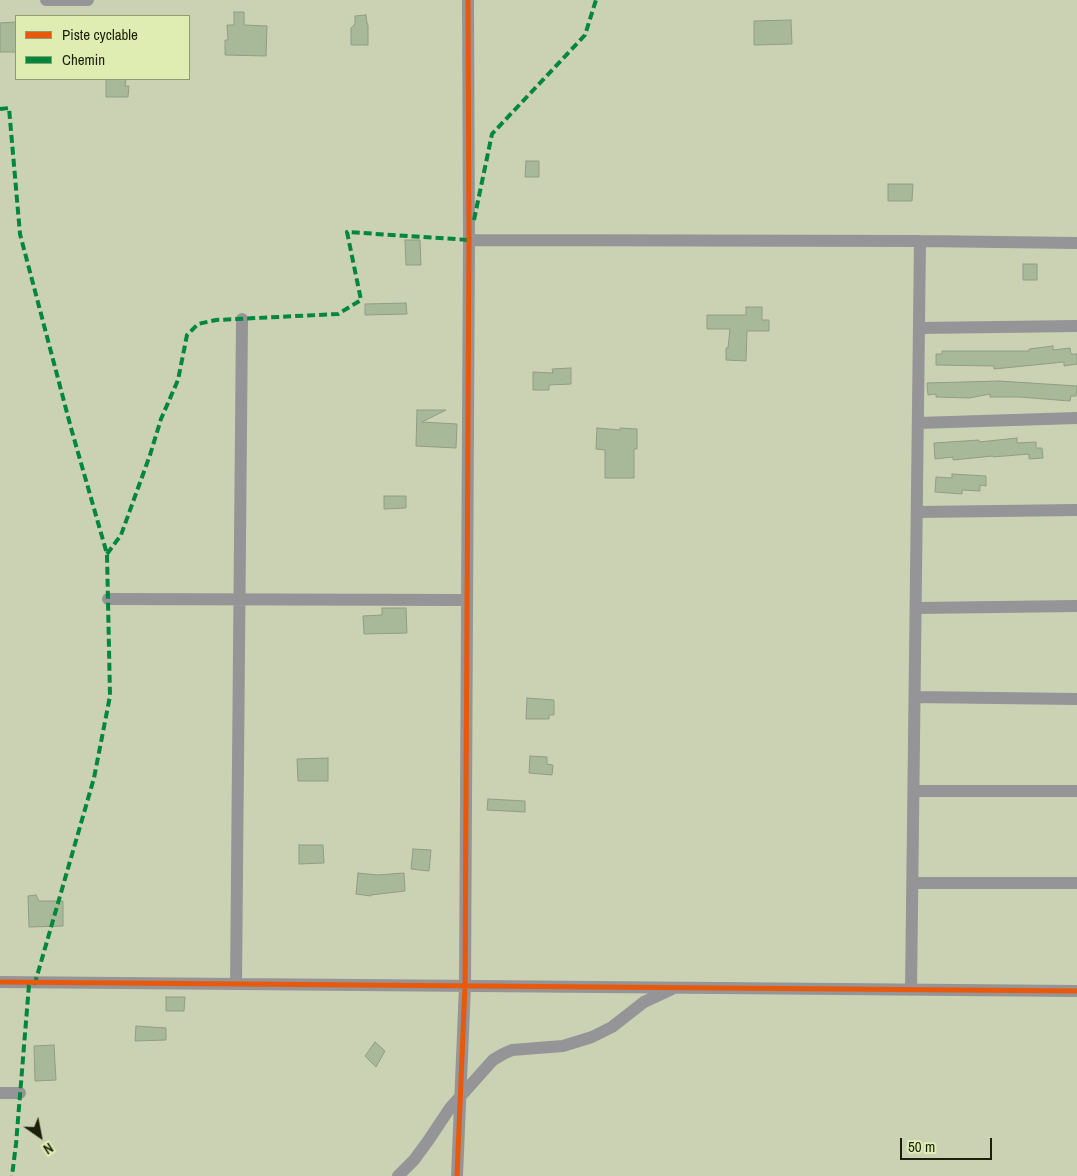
<!DOCTYPE html>
<style>
body{margin:0}
#map{position:relative;width:1077px;height:1176px;overflow:hidden;background:#cbd2b3;font-family:"Archivo Narrow",sans-serif}
canvas{display:block}
.legend{position:absolute;left:15px;top:15px;width:175px;height:65px;box-sizing:border-box;background:#dfedb3;border:1px solid #919b6f;margin:0;padding:6px 9px;list-style:none;font-size:15px;color:#1c200a}
.legend li{display:flex;align-items:center;gap:10px;height:25px}
.legend b{width:25px;border:1px solid #919b6f}
.north{position:absolute;left:15px;top:1111px;width:50px;height:50px;-webkit-text-stroke:4px #dfedb3;paint-order:stroke;rotate:147deg;font-size:14px;font-weight:700;line-height:20px;text-align:center;color:#1c200a}
.north::after{content:'';display:block;margin:auto;width:18px;height:22px;background:#1c200a;clip-path:polygon(50% 0,100% 100%,50% 72%,0 100%)}
.scale{position:absolute;left:900px;top:1138px;width:92px;height:22px;box-sizing:border-box;border:2px solid #1c200a;border-top:0;padding-left:6px;font-size:15px;line-height:18px;white-space:nowrap;color:#1c200a;-webkit-text-stroke:4px #dfedb3;paint-order:stroke}
</style>
<div id="map">
<canvas width="1077" height="1176"></canvas>
<ul class="legend">
<li><b style="height:6px;background:#e8590c"></b>Piste cyclable</li>
<li><b style="height:6px;background:#00873e"></b>Chemin</li>
</ul>
<div class="north">N</div>
<div class="scale">50 m</div>
</div>
<script>
const ctx = document.querySelector('canvas').getContext('2d');
ctx.lineJoin = 'round';
function paint(path, color) {
  ctx.fillStyle = color;
  ctx.fill(path, 'evenodd');
}
function poly(rows) {
  const path = new Path2D();
  for (const r of rows) {
    path.moveTo(r[0], r[1]);
    for (let i = 2; i < r.length; i += 2) path.lineTo(r[i], r[i + 1]);
  }
  return path;
}
function strokePath(path, color, width, dash) {
  ctx.strokeStyle = color;
  ctx.lineWidth = width;
  ctx.lineCap = dash ? 'butt' : 'round';
  ctx.setLineDash(dash || []);
  ctx.stroke(path);
}
const building = poly([
 [234,12,244,12,244,25,267,26,266,56,225,55,225,40,228,40,227,25,234,25,234,12],
 [366,15,367,23,368,25,368,45,351,45,351,28,355,24,355,16,366,15],
 [791,20,792,44,754,45,754,21,791,20],
 [16,22,16,52,0,52,0,23,16,22],
 [106,79,126,79,125,86,129,86,128,97,106,97,106,79],
 [526,161,539,161,539,177,525,177,526,161],
 [888,184,913,184,912,201,888,201,888,184],
 [405,240,420,240,421,265,406,265,405,240],
 [1023,264,1037,264,1037,280,1023,280,1023,264],
 [406,303,407,314,365,315,365,304,406,303],
 [746,307,762,307,762,320,769,320,769,331,747,331,746,361,726,360,726,348,728,348,730,329,707,329,707,315,746,315,746,307],
 [1053,346,1053,350,1070,348,1071,354,1077,354,1077,364,1064,366,1064,362,994,369,994,366,936,365,936,354,942,354,942,351,1029,351,1029,349,1053,346],
 [571,368,571,384,549,385,549,390,533,390,533,372,553,373,552,369,571,368],
 [999,381,1077,386,1076,396,1071,396,1070,401,1019,397,990,397,990,394,969,398,936,397,936,394,928,395,927,383,999,381],
 [417,410,446,410,422,422,457,424,456,448,416,446,417,410],
 [597,428,620,430,620,428,637,429,637,449,634,449,634,478,605,478,605,450,596,449,597,428],
 [1017,438,1017,443,1036,442,1036,448,1042,448,1043,458,1029,459,1029,454,993,457,993,456,953,460,953,457,935,459,934,443,979,440,979,442,1017,438],
 [952,474,986,476,986,486,980,485,980,491,962,490,962,494,935,492,936,477,952,478,952,474],
 [384,496,406,496,406,508,384,509,384,496],
 [382,608,406,608,407,633,364,634,363,616,382,615,382,608],
 [527,698,554,700,554,715,549,715,549,719,526,719,527,698],
 [530,756,547,757,547,764,553,765,552,775,529,773,530,756],
 [328,758,328,781,298,781,297,759,328,758],
 [488,799,525,801,525,812,487,810,488,799],
 [299,845,323,845,324,863,299,864,299,845],
 [413,849,431,850,429,871,411,869,413,849],
 [358,873,377,875,404,873,405,891,371,895,371,896,356,894,358,873],
 [36,895,39,901,63,901,63,926,29,927,28,896,36,895],
 [166,997,185,997,184,1011,166,1011,166,997],
 [136,1026,166,1028,166,1040,135,1041,136,1026],
 [375,1042,385,1051,376,1067,365,1056,375,1042],
 [54,1045,56,1080,35,1081,34,1046,54,1045]
]);
const minor = poly([
 [46,0,88,0],
 [469,240,920,241,1077,243],
 [919,328,1077,326],
 [918,423,1077,418],
 [917,512,1077,510],
 [108,599,467,600],
 [916,608,1077,606],
 [915,697,1077,699],
 [914,791,1077,791],
 [913,883,1077,883],
 [0,982,1077,991],
 [236,984,242,319],
 [911,990,920,241],
 [0,1093,20,1093],
 [398,1176,414,1160,428,1141,450,1108,493,1060,503,1054,512,1050,563,1046,592,1037,612,1027,644,1002,672,989],
 [457,1176,465,986,469,240,468,0]
]);
const quiet = poly([
 [0,109,9,108,20,234,71,428,107,554,110,696,94,778,35,983,29,985,16,1144,12,1176],
 [474,220,492,134,585,35,596,0],
 [107,554,121,535,150,455,161,419,178,380,187,335,198,324,216,320,338,314,361,300,347,232,469,240,470,237]
]);
const cycleway = poly([
 [0,982,1077,991],
 [457,1176,465,986,469,240,468,0]
]);
paint(building, '#a7b998');
strokePath(building, '#929c85', 1);
strokePath(minor, '#959497', 12);
strokePath(quiet, '#00873e', 4, [8, 4]);
strokePath(cycleway, '#e8590c', 5);
</script>
